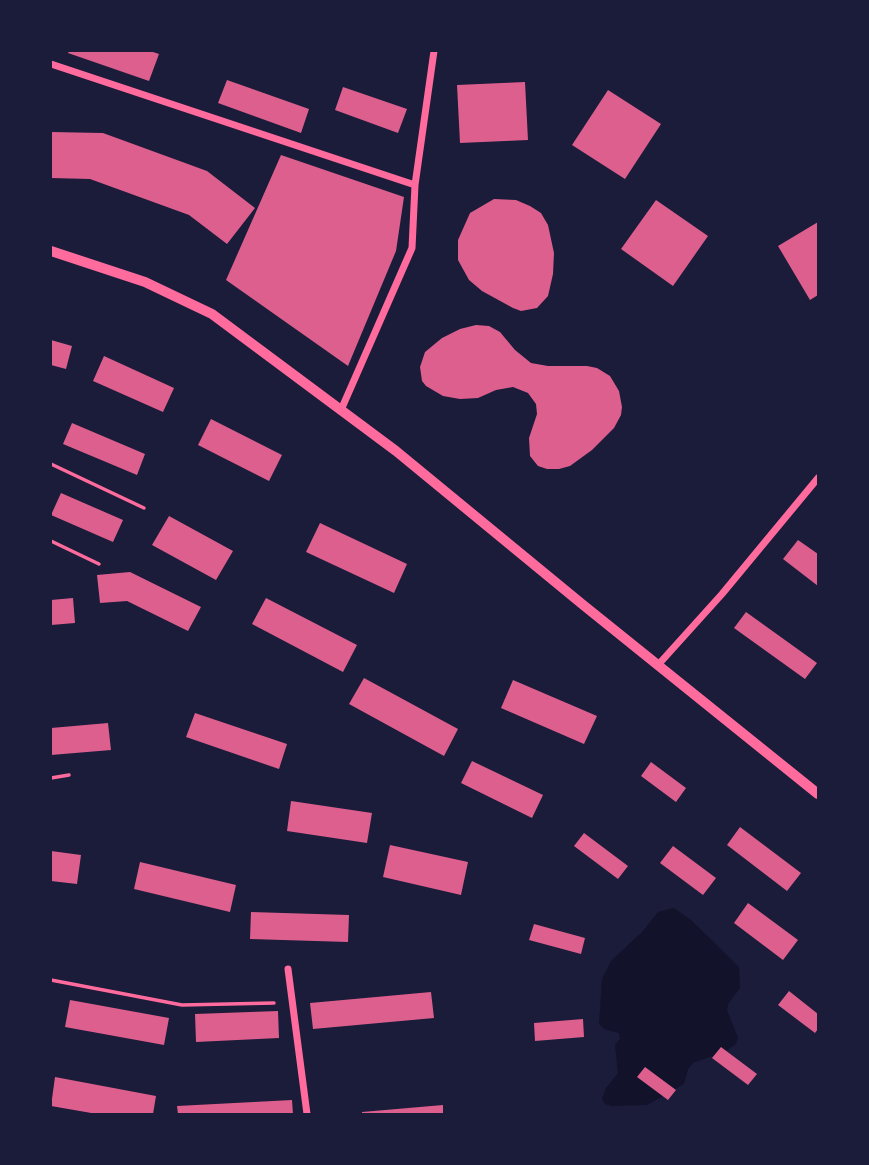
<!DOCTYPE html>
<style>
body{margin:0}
#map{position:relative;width:869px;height:1165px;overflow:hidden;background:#1b1b3a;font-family:Roboto,sans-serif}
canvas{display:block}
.frame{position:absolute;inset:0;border:52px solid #1b1b3a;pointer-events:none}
</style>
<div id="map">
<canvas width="869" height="1165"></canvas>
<div class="frame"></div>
</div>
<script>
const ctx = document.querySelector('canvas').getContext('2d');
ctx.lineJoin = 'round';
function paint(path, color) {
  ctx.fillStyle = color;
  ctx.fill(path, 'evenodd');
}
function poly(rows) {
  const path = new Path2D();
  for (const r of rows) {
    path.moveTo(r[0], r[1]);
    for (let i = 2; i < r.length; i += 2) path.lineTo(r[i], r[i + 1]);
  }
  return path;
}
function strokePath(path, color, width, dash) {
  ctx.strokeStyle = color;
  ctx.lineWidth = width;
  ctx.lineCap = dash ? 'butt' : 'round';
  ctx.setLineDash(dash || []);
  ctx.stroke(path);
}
const water = poly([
 [674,908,691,920,739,967,740,988,728,1004,727,1010,738,1038,736,1044,726,1051,693,1063,688,1069,684,1084,647,1105,612,1106,605,1104,602,1099,606,1088,618,1073,615,1045,620,1039,619,1033,604,1029,599,1024,602,979,611,961,643,931,658,912]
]);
const building = poly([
 [69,51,150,51,159,54,149,81,68,53],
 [227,80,309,109,301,133,218,103],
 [525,82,528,140,460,143,457,85],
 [343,87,407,109,398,133,335,110],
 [608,90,661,124,625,179,572,145],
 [51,132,103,133,207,171,255,208,227,244,189,215,90,179,51,178],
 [281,155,404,197,396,251,348,366,226,280],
 [494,199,516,200,530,206,541,213,548,225,554,253,553,274,548,296,537,308,521,311,513,308,482,291,469,280,458,260,458,240,470,213],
 [656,200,708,236,673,286,621,249],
 [818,222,818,295,810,300,778,246],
 [476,325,489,326,500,332,515,350,531,363,548,366,587,366,597,368,610,376,619,391,622,407,621,415,614,428,592,450,570,466,559,469,547,469,538,466,530,456,529,438,537,414,536,404,528,393,513,387,496,390,478,398,460,399,443,396,426,386,422,381,420,367,425,352,442,338,460,329],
 [51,340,72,346,66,369,51,365],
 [104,356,174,388,163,412,93,381],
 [211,419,282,455,269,481,198,445],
 [72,423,145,454,137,475,63,444],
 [61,493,123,520,113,542,51,515],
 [169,516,233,551,216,580,152,545],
 [320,523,407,564,394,593,306,552],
 [798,540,818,554,818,586,783,559],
 [130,572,201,607,188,631,127,601,100,603,97,575],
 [73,598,75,623,51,625,51,600],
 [266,598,357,645,343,672,252,624],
 [746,612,817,663,805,679,734,628],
 [364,678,458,729,444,756,349,704],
 [513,680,597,716,584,744,501,708],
 [195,713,287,744,279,769,186,737],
 [108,723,111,750,51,755,51,728],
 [472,761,543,795,532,818,461,783],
 [651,762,686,788,676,802,641,776],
 [291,801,372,813,367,843,287,831],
 [740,827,801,873,787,891,727,845],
 [584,833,628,866,618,879,574,846],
 [390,845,468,862,461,895,383,877],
 [673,846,716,878,703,895,660,863],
 [51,851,81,855,77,884,51,881],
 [140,862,236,885,230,912,134,889],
 [748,903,798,940,783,960,734,923],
 [251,912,349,915,348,942,250,939],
 [534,924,585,938,581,954,529,940],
 [789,991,818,1014,818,1029,815,1033,778,1005],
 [431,992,434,1018,313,1029,310,1003],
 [70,1000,169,1018,164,1045,65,1027],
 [278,1011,279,1038,196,1042,195,1014],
 [583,1019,584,1037,535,1041,534,1023],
 [721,1047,757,1074,748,1085,712,1058],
 [645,1067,676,1090,668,1100,637,1077],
 [55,1077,156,1096,153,1114,97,1114,51,1106],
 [292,1100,293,1114,178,1114,177,1106],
 [443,1105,443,1114,362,1114,362,1112]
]);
const service = poly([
 [51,464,144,508],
 [51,541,99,564],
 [51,778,69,775],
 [51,980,182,1005,274,1003]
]);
const minor = poly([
 [51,64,415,185],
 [341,410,412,248,415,185,434,51],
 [658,665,722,594,818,478],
 [288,969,307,1114]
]);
const primary = poly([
 [51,251,145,282,212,314,396,451,582,604,818,794]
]);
paint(water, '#12122b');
paint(building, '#dd5f8e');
strokePath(service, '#ff6b9d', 3.5);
strokePath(minor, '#ff6b9d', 7);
strokePath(primary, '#ff6b9d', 10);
</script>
